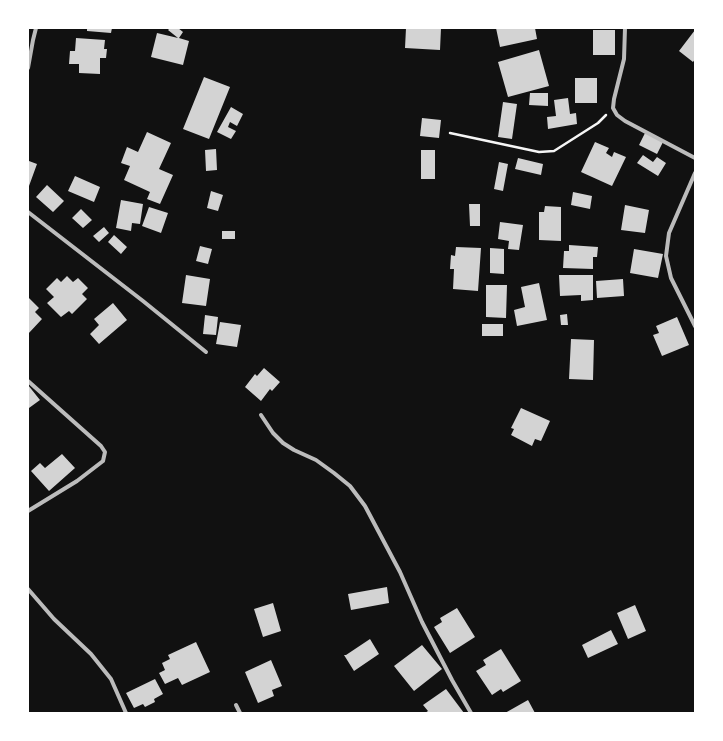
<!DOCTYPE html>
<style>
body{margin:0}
#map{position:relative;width:723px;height:741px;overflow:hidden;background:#111;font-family:Montserrat,sans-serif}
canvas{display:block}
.frame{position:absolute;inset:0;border:29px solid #fff;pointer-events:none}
</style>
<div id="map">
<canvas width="723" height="741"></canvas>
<div class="frame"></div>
</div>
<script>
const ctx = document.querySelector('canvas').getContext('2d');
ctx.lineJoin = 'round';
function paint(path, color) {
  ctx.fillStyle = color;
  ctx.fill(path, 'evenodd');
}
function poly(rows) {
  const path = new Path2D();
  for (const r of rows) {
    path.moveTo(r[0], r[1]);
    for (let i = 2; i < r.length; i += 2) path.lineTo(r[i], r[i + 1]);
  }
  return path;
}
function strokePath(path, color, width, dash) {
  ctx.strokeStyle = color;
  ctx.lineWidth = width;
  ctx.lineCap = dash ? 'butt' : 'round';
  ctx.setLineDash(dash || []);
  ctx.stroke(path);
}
const building = poly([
 [87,28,112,28,111,33,87,31],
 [170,28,178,28,183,32,179,38,189,41,183,65,151,57,157,33,178,38,168,30],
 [406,28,441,28,440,50,405,48],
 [496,28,535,28,537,39,500,47],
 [593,30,615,30,615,55,593,55],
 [695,30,695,59,693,62,679,51],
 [76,38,105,40,104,49,107,49,106,58,100,58,100,74,79,73,79,64,69,64,70,51,75,51],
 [539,50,549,86,508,97,498,62],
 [204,77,230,87,209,139,183,129],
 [575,78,597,78,597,103,575,103],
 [530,93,548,93,548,106,529,105],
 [568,98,570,114,576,113,577,124,548,129,547,117,556,116,554,100],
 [503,102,517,104,512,139,498,137],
 [231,107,243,114,237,126,230,122,228,127,236,131,231,139,217,132],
 [422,118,441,120,439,138,420,136],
 [147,132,171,143,159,169,173,175,160,204,147,199,150,192,124,180,130,166,121,163,127,147,138,152],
 [645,133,663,142,657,154,639,145],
 [595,142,609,148,606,153,612,157,614,152,626,157,612,186,581,172],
 [216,149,217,170,206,171,205,150],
 [421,150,435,150,435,179,421,179],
 [643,155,653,162,657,157,666,163,658,176,637,163],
 [518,158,543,164,541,175,515,169],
 [29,161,37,164,29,186,28,186],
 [499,162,508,164,503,191,494,189],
 [75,176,100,187,94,202,68,191],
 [47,185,64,201,53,212,36,197],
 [211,191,223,195,218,211,207,208],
 [573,192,592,196,590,209,571,205],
 [121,200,143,204,140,224,132,223,131,231,116,228],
 [469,204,480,204,480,226,470,226],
 [625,205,649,210,645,233,621,230],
 [545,206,561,207,561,241,539,240,539,212,544,212],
 [149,207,168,213,161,233,142,226],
 [81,209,92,220,83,228,72,218],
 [500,222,523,225,519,250,508,249,509,241,498,239],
 [104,227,109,233,99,242,93,236],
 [222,231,235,231,235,239,222,239],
 [114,235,127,247,121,254,108,242],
 [569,245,598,247,597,257,593,257,593,269,563,268,564,251,569,251],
 [200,246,212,249,208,264,196,261],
 [456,247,481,248,478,291,453,289,454,269,450,269,451,255,455,256],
 [490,248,504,249,504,274,490,273],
 [634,249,663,254,658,278,630,273],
 [186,275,210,279,206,306,182,303],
 [559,275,593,275,593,300,581,301,581,295,560,296],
 [67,276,73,282,78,278,88,288,82,294,87,299,72,314,69,311,61,317,47,303,54,297,46,289,57,278,61,282],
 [623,279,624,296,597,298,596,281],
 [539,283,547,320,517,326,514,310,525,307,521,287],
 [486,285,507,285,506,318,486,317],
 [28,297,39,308,35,312,42,319,28,334],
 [113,303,127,320,99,344,90,334,99,325,94,319],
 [567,314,568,325,561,325,560,315],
 [205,315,218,317,216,335,203,334],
 [677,317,689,345,662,356,653,335,659,333,656,326],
 [220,322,241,325,237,347,216,344],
 [482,324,503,324,503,336,482,336],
 [571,339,594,340,593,380,569,379],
 [264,368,280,382,272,391,270,389,261,401,245,387,255,374,257,376],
 [28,385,40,400,29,408,28,407],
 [521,408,550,421,541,441,535,439,532,446,511,435,514,429,511,428],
 [62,454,75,468,49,491,31,471,40,463,45,468],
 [387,587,389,603,351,610,348,594],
 [273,603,281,631,263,637,254,609],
 [635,605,646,631,628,639,617,613],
 [457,608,475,637,450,653,434,627,442,622,440,618],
 [611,630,618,644,588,658,582,645],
 [370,639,379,654,354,671,344,655,346,655],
 [196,642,210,672,182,685,178,678,165,684,159,673,165,670,162,663,170,659,168,655],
 [422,645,442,669,414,691,394,666],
 [501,649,521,681,503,692,501,689,492,695,476,671,486,665,483,660],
 [271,660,282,686,272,690,274,696,258,703,245,672],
 [155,679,163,694,154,699,155,702,145,707,143,704,134,708,126,693],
 [446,689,464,713,425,713,428,711,423,705],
 [528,700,535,713,505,713]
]);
const path = poly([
 [450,133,539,152,554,151,598,123,606,115]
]);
const minor = poly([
 [625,28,624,59,614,99,613,108,617,115,625,121,695,158],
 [28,68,33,40,36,28],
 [695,173,669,233,666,256,671,278,695,326],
 [28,212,143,301,206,352],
 [28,381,101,446,105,452,103,461,77,481,28,511],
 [261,415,273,433,283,443,294,450,316,460,334,473,350,486,365,506,400,572,422,622,452,680,471,713],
 [28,589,54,619,91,654,111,679,126,713],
 [236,705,240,713]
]);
paint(building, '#d3d3d3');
strokePath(path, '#f5f5f5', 2.5);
strokePath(minor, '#bcbcbc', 4);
</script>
